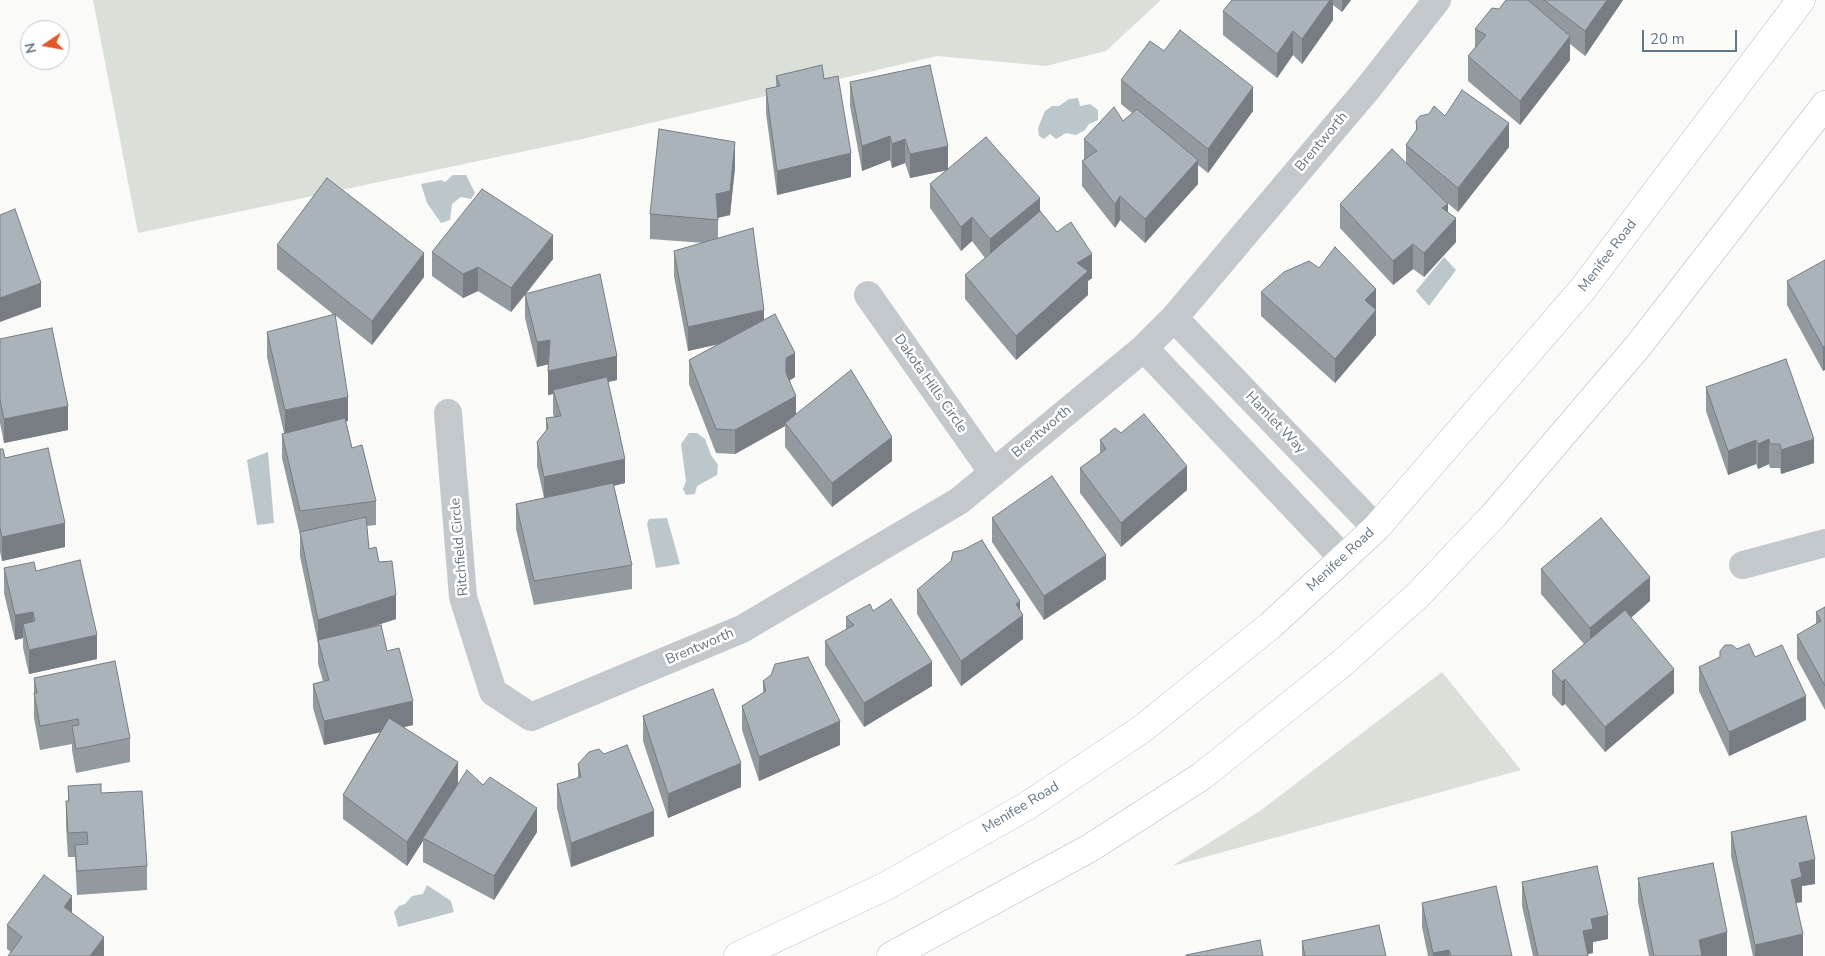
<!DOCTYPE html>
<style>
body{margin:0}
#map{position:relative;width:1825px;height:956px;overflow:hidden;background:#fafaf8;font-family:"Nunito Sans",sans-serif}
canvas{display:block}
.north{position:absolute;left:20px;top:20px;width:50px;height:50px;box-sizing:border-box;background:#fff;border:1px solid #c1c8cd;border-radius:50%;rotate:258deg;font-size:14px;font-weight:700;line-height:20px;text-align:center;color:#657683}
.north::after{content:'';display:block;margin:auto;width:18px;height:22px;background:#e4572e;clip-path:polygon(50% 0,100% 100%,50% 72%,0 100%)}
.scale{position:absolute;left:1642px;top:30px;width:95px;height:22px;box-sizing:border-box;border:2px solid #657683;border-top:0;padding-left:6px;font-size:15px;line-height:18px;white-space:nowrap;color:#657683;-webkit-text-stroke:4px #fff;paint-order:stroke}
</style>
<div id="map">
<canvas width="1825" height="956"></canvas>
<div class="north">N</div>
<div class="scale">20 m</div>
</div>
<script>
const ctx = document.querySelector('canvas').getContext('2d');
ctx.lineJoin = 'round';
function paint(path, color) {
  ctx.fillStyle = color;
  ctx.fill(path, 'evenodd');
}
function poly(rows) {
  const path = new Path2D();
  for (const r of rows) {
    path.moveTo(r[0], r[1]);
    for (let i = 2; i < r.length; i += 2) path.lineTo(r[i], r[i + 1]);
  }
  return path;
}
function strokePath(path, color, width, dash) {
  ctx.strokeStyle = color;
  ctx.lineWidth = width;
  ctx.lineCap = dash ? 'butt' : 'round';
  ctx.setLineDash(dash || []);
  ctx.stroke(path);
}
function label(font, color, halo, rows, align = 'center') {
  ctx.font = font + ' "Nunito Sans",sans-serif';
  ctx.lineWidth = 5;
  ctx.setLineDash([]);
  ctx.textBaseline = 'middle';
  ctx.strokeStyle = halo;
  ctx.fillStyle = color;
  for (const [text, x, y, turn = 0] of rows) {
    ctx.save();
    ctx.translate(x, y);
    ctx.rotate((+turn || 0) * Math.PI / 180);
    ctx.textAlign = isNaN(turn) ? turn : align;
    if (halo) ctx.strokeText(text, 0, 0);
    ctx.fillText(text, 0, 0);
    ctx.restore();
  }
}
const green = poly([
 [93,0,1161,0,1106,51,1046,66,937,56,582,139,138,233],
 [1442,672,1521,770,1172,866,1260,811]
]);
const water = poly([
 [1078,98,1080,106,1090,104,1098,110,1098,120,1089,124,1085,130,1076,135,1066,133,1056,139,1050,134,1044,139,1039,136,1038,128,1045,111,1052,106,1059,106,1069,99],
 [453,175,466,175,475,193,471,199,461,197,452,204,450,220,441,223,427,203,421,184,441,180,445,182],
 [1444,257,1456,270,1429,306,1416,291],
 [689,433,697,433,705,439,711,455,718,465,717,475,697,486,695,494,686,495,683,489,686,481,681,444],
 [268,452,274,523,257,525,247,460],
 [667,518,680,564,656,568,647,524,649,519],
 [427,885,451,901,454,912,398,927,394,912,399,906,405,904,412,896,423,894]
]);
const minor = poly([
 [868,295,993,473],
 [1174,318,1376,528],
 [1144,348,1343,558],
 [448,413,463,597,493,692,531,717,742,629,959,501,1144,348,1174,318,1369,87,1437,0],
 [1743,565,1825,543]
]);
const major = poly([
 [738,956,886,886,1027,806,1142,729,1271,625,1376,528,1582,290,1801,0],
 [891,956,1090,848,1202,776,1340,665,1418,595,1494,515,1639,345,1825,105]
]);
const wall = poly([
 [1232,0,1351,0,1342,12,1333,5,1333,20,1302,64,1293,55,1277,78,1223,35,1223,11],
 [1506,0,1623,0,1585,56,1570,44,1570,60,1520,125,1468,81,1468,56,1475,48,1475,29,1499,9],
 [1164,51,1253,111,1208,173,1198,165,1198,184,1145,243,1120,220,1115,228,1082,186,1082,161,1084,160,1084,139,1123,121,1132,113,1121,104,1121,80],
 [776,76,824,79,851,177,777,195,766,113,766,89,776,87],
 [850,82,948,169,1040,211,1092,278,1088,281,1088,295,1016,360,965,299,965,275,985,258,972,241,961,251,930,208,930,184,947,170,910,178,905,163,892,168,890,160,862,171,850,106],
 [1416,121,1509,147,1458,212,1445,201,1456,242,1424,277,1413,269,1393,285,1340,228,1340,204,1406,163,1406,145,1416,131],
 [735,167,730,215,718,218,718,238,764,320,795,377,790,380,796,414,892,461,832,507,785,447,785,426,735,454,716,453,689,384,689,360,718,344,688,351,674,276,674,251,704,243,650,239,650,214],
 [277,245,424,277,372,345,335,315,348,421,346,421,352,448,376,501,376,525,367,526,369,549,379,562,396,619,362,630,387,651,413,725,404,727,458,785,483,785,537,832,494,900,423,862,423,841,407,866,343,819,343,795,380,732,324,745,313,708,313,684,323,681,318,664,318,644,300,556,300,535,282,458,282,434,284,433,267,357,267,332,334,315,277,269],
 [432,252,553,259,526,294,617,380,608,382,625,483,614,486,632,565,632,589,534,605,516,529,516,504,544,498,537,466,537,442,546,431,546,418,554,417,553,414,553,394,548,395,548,364,537,367,525,318,525,295,511,312,478,291,463,298,432,276],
 [1825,260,1823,371,1787,305,1787,281],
 [1261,292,1376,310,1376,335,1335,383,1261,316],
 [0,339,68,430,4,443,0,423],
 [1706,387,1814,463,1781,474,1780,468,1770,468,1769,464,1758,469,1756,464,1728,475,1706,411],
 [1100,440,1187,490,1121,547,1080,493,1080,468,1100,454],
 [0,449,65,547,2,561,0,552],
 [992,518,1106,579,1044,620,992,542],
 [4,568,36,571,97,659,29,674,23,648,23,638,15,640,4,593],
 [1541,569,1650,601,1631,618,1674,693,1605,752,1565,704,1562,706,1552,695,1552,671,1584,644,1541,594],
 [917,590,1020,611,1023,639,961,686,917,614],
 [1825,607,1825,710,1797,659,1797,635,1816,624,1816,612],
 [873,611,932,686,864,727,825,665,825,641,846,630,846,617],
 [1737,649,1755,657,1806,720,1729,756,1699,691,1699,667],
 [34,678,130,738,130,762,76,773,72,750,72,744,40,750,34,718],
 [763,681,840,745,759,781,742,730,742,706,763,693],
 [643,716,741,787,668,818,643,741],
 [578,764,654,836,571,867,557,808,557,784,578,778],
 [68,786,101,793,147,866,147,890,77,895,75,857,68,857,66,826,66,801,68,801],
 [1731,832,1815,884,1802,886,1802,902,1796,903,1803,956,1753,956,1731,856],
 [1638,878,1727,956,1649,956,1638,902],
 [1522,882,1608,939,1593,942,1593,953,1587,954,1588,956,1533,956,1522,906],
 [1422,903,1512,956,1428,956,1422,927],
 [72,913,104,956,11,952,7,949,7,925],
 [1302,941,1386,956,1302,956]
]);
const shadedWall = poly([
 [1330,0,1333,0,1333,20,1302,64,1302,39],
 [1342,0,1351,0,1342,12],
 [1607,0,1623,0,1585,56,1585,31],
 [1293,31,1293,55,1277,78,1277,54],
 [1570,36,1570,60,1520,125,1520,101],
 [1253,87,1253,111,1208,173,1208,149],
 [1509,123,1509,147,1458,212,1458,188],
 [890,136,890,160,862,171,862,146],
 [905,139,905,163,892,168,892,144],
 [735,142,735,167,730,215,716,218,716,194],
 [948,146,948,170,910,178,910,154],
 [851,153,851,177,777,195,777,171],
 [1198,160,1198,184,1145,243,1145,219],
 [1120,196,1120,220,1115,228,1115,204],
 [1040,198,1040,222,990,263,990,239],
 [1448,204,1448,227,1456,218,1456,242,1424,277,1424,253,1442,208],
 [972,217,972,241,961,251,961,227],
 [553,235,553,259,511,312,511,288],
 [1413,244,1413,269,1393,285,1393,261],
 [424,253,424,277,372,345,372,321],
 [1092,254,1092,278,1088,281,1088,295,1016,360,1016,336,1077,263],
 [478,267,478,291,463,298,463,274],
 [41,283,41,307,0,322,0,298],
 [1376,289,1376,335,1335,383,1335,359,1365,300],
 [764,310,764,334,688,351,688,327],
 [550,340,550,364,537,367,537,342],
 [1825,346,1825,370,1823,371,1823,347],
 [795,353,795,377,786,383,786,358],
 [617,356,617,380,554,394,553,390,553,394,548,395,548,371],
 [796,396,796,420,785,423,785,426,735,454,735,430],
 [348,397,348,421,285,434,285,410],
 [68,406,68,430,4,443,4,419],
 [892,437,892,461,832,507,832,483],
 [1769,439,1769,464,1758,469,1758,444],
 [1814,439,1814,463,1781,474,1781,450],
 [1756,440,1756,464,1728,475,1728,451],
 [625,459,625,483,544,501,544,477],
 [1187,466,1187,490,1121,547,1121,523],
 [65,523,65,547,2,561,2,537],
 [1106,555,1106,579,1044,620,1044,596],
 [1650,577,1650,601,1590,652,1590,628],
 [396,595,396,619,319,644,318,640,318,644,318,620],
 [1020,601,1020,616,1023,615,1023,639,961,686,961,661,1016,604],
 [33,612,33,636,23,624,23,638,15,640,15,615],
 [97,635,97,659,29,674,29,650],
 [932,662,932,686,864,727,864,703],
 [1674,669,1674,693,1605,752,1605,727],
 [1565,679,1565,704,1562,706,1562,682],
 [1806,696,1806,720,1729,756,1729,732],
 [413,701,413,725,324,745,324,721],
 [840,721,840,745,759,781,759,757],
 [458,762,458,786,423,838,423,841,407,866,407,842],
 [741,763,741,787,668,818,668,794],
 [537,808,537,832,494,900,494,876],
 [654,811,654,836,571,867,571,843],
 [1815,859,1815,884,1802,886,1802,902,1791,904,1791,880,1799,863],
 [72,896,72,921,64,907],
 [1608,915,1608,939,1593,942,1593,953,1583,955,1583,931,1591,919],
 [1727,932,1727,956,1699,956,1699,940],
 [1803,934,1803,956,1755,956,1755,945],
 [104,937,104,956,90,956],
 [1449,950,1449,956,1433,956,1433,953]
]);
const building = poly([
 [1232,0,1330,0,1302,39,1293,31,1277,54,1223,11,1232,0],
 [1506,0,1528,0,1570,36,1520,101,1468,56,1486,35,1475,29,1492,8,1499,9,1506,0],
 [1544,0,1607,0,1585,31,1544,0],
 [1180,30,1253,87,1208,149,1121,80,1150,41,1164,51,1180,30],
 [822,65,824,79,838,76,851,153,777,171,766,89,780,86,776,76,822,65],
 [930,65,948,146,910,154,905,139,892,144,890,136,862,146,850,82,930,65],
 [1462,90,1509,123,1458,188,1406,145,1417,129,1416,121,1420,116,1429,114,1434,106,1445,116,1462,90],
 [1114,107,1123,121,1137,109,1198,160,1145,219,1120,196,1115,204,1082,161,1097,151,1084,139,1114,107],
 [659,129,735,142,730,191,716,194,718,220,650,214,659,129],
 [986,137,1040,198,990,239,972,217,961,227,930,184,986,137],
 [1392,149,1448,204,1442,208,1456,218,1424,253,1413,244,1393,261,1340,204,1392,149],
 [327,178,424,253,372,321,277,245,327,178],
 [482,189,553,235,511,288,478,267,463,274,432,252,482,189],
 [15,209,41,283,0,298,0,215,15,209],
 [1040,211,1057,232,1071,222,1092,254,1077,263,1088,271,1016,336,965,275,1040,211],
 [753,228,764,310,688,327,674,251,753,228],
 [1335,247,1376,289,1365,300,1376,310,1335,359,1261,292,1284,272,1309,261,1319,268,1335,247],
 [1825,260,1825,346,1823,347,1787,281,1825,260],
 [600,274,617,356,548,371,550,340,537,342,525,294,600,274],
 [335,314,348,397,285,410,267,332,335,314],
 [775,314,795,353,786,358,786,373,796,396,735,430,716,429,689,360,775,314],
 [52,328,68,406,4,419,0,399,0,339,52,328],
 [1786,359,1814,439,1781,450,1780,444,1770,444,1769,439,1758,444,1756,440,1728,451,1706,387,1786,359],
 [851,370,892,437,832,483,785,423,851,370],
 [607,377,625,459,544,477,537,442,548,428,546,418,561,416,553,390,607,377],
 [1144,414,1187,466,1121,523,1080,468,1106,449,1100,440,1115,428,1121,433,1144,414],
 [345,418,352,448,362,445,376,501,300,511,282,434,345,418],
 [48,448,65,523,2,537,0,528,0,449,3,449,5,458,48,448],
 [1052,476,1106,555,1044,596,992,518,1052,476],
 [613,483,632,565,534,581,516,504,613,483],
 [366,517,369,549,376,547,379,562,392,561,396,595,318,620,300,532,366,517],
 [1601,518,1650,577,1590,628,1541,569,1601,518],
 [982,540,1020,601,1016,604,1023,615,961,661,917,590,951,561,953,552,963,550,982,540],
 [80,560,97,635,29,650,23,624,35,621,33,612,15,615,4,568,34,562,36,571,80,560],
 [891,599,932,662,864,703,825,641,854,625,846,617,870,604,873,611,891,599],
 [1825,607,1825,686,1797,635,1821,621,1816,612,1825,607],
 [1625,610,1674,669,1605,727,1565,679,1562,682,1552,671,1625,610],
 [381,625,387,651,399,648,413,701,324,721,313,684,329,680,318,640,381,625],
 [1749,644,1755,657,1782,645,1806,696,1729,732,1699,667,1720,657,1720,651,1725,645,1732,645,1737,649,1749,644],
 [808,657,840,721,759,757,742,706,766,691,763,681,771,675,775,664,808,657],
 [115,661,130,738,76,749,72,726,79,725,78,719,40,726,34,693,37,693,34,678,115,661],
 [713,689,741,763,668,794,643,716,713,689],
 [389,718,458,762,407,842,343,795,389,718],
 [627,745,654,811,571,843,557,784,581,777,578,764,589,752,599,749,604,754,627,745],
 [467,770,483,785,490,777,537,808,494,876,423,838,467,770],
 [101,784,101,793,142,791,147,866,77,871,75,845,88,844,87,832,68,833,66,801,69,801,68,786,101,784],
 [1806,816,1815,859,1799,863,1802,877,1791,880,1803,934,1755,945,1731,832,1806,816],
 [1713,863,1727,932,1699,940,1702,956,1654,956,1638,878,1713,863],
 [1597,866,1608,915,1591,919,1593,929,1583,931,1588,956,1538,956,1522,882,1597,866],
 [44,875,72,896,64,907,104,937,90,956,8,956,22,937,7,925,44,875],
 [1496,886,1512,956,1451,956,1449,950,1433,953,1422,903,1496,886],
 [1379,925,1386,956,1305,956,1302,941,1379,925],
 [1260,940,1263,956,1186,956,1186,955,1260,940]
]);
const streetNames = [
 ["Brentworth",1322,142,-50],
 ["Menifee Road",1608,256,-53],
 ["Dakota Hills Circle",930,384,55],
 ["Hamlet Way",1275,423,46],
 ["Brentworth",1042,432,-40],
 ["Ritchfield Circle",460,547,-95],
 ["Menifee Road",1341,560,-43],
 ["Brentworth",700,647,-23],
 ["Menifee Road",1021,808,-31]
];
paint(green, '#dadfd7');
paint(water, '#bbc7cb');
strokePath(major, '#b5babe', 29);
strokePath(minor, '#c3c8cc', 28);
strokePath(major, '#fff', 28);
paint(wall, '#929a9f');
paint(shadedWall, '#777d82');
paint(building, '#aab3b9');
strokePath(building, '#777d82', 1);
label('14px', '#657683', '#fff', streetNames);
</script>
